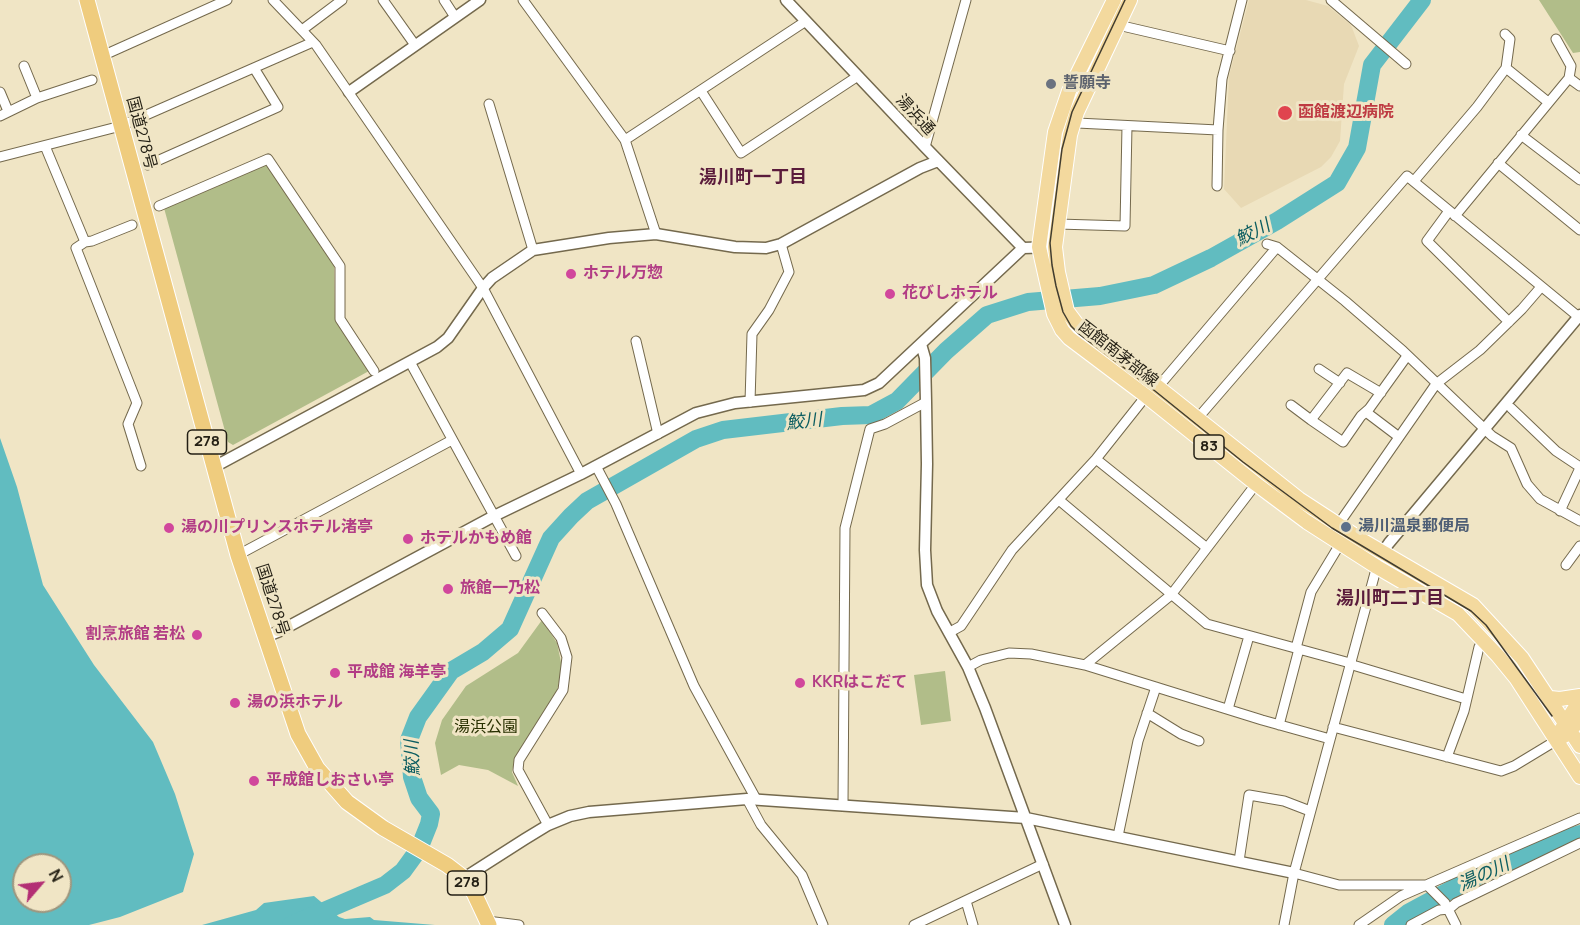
<!DOCTYPE html>
<meta charset="utf-8">
<style>
body{margin:0}
#map{position:relative;width:1580px;height:925px;overflow:hidden;background:#f0e5c5;font-family:Manrope,sans-serif}
canvas{display:block}
.north{position:absolute;left:12px;top:853px;width:60px;height:60px;box-sizing:border-box;background:#f0e5c5;border:2px solid #9e967e;border-radius:50%;rotate:62deg;font-size:16px;font-weight:700;line-height:24px;text-align:center;color:#231f14}
.north::after{content:'';display:block;margin:auto;width:21px;height:27px;background:#b32f74;clip-path:polygon(50% 0,100% 100%,50% 72%,0 100%)}
</style>
<div id="map">
<canvas width="1580" height="925"></canvas>
<div class="north">N</div>
</div>
<script>
const ctx = document.querySelector('canvas').getContext('2d');
ctx.lineJoin = 'round';
function paint(path, color) {
  ctx.fillStyle = color;
  ctx.fill(path, 'evenodd');
}
function poly(rows) {
  const path = new Path2D();
  for (const r of rows) {
    path.moveTo(r[0], r[1]);
    for (let i = 2; i < r.length; i += 2) path.lineTo(r[i], r[i + 1]);
  }
  return path;
}
function strokePath(path, color, width, dash) {
  ctx.strokeStyle = color;
  ctx.lineWidth = width;
  ctx.lineCap = dash ? 'butt' : 'round';
  ctx.setLineDash(dash || []);
  ctx.stroke(path);
}
function label(font, color, halo, rows, align = 'center') {
  ctx.font = font + ' Manrope,"Noto Sans JP",sans-serif';
  ctx.lineWidth = 6;
  ctx.setLineDash([]);
  ctx.textBaseline = 'middle';
  ctx.strokeStyle = halo;
  ctx.fillStyle = color;
  for (const [text, x, y, turn = 0] of rows) {
    ctx.save();
    ctx.translate(x, y);
    ctx.rotate((+turn || 0) * Math.PI / 180);
    ctx.textAlign = isNaN(turn) ? turn : align;
    if (halo) ctx.strokeText(text, 0, 0);
    ctx.fillText(text, 0, 0);
    ctx.restore();
  }
}
const built = poly([
 [1249,0,1306,0,1328,6,1351,25,1359,46,1344,84,1340,141,1331,157,1321,167,1241,208,1224,189,1229,76]
]);
const green = poly([
 [1539,0,1580,0,1580,52,1573,53],
 [267,163,334,265,335,320,369,371,233,445,228,442,164,208],
 [542,620,557,643,562,667,557,691,515,757,512,772,518,786,488,770,459,765,441,775,435,743,442,720,466,686,518,653],
 [945,671,951,721,921,725,914,675]
]);
const water = poly([
 [0,438,17,487,43,585,94,665,153,742,175,794,194,854,183,892,120,917,89,925,0,925],
 [24,865,60,865,60,901,24,901],
 [314,896,339,917,345,919,370,917,374,920,435,925,202,925,256,910,264,903]
]);
const river = poly([
 [291,925,385,885,403,871,419,849,429,824,431,814,419,798,412,777,409,740,418,717,451,671,483,652,510,629,551,538,571,516,587,501,696,439,723,430,842,416,871,415,897,401,946,351,987,315,1028,302,1100,296,1154,285,1211,258,1277,221,1337,183,1357,148,1372,65,1422,0],
 [1393,925,1408,913,1471,879,1549,844,1580,834]
]);
const minor = poly([
 [273,0,316,45,483,288,581,474],
 [383,0,415,45],
 [444,0,455,17],
 [523,0,625,140,656,234],
 [1331,0,1406,64],
 [1118,25,1230,51],
 [302,30,342,0],
 [102,56,227,0],
 [24,66,37,98],
 [1506,68,1548,102],
 [1569,78,1580,86],
 [701,91,741,153,858,76],
 [0,92,8,111],
 [489,104,533,250],
 [0,116,37,98,92,80],
 [1057,122,1218,130,1222,79,1242,0],
 [1521,135,1580,180],
 [625,140,806,21],
 [45,146,85,242,92,241,132,225],
 [925,147,966,0],
 [0,157,121,126,313,42],
 [1498,163,1580,230],
 [148,165,278,107,254,68],
 [1414,181,1477,107,1506,68,1510,39,1505,34],
 [1217,186,1218,130],
 [159,206,268,159,340,266,340,319,374,371],
 [1449,211,1427,241,1509,322],
 [1455,216,1569,78,1571,66,1556,39],
 [1058,224,1125,226,1127,126],
 [85,242,76,248,137,403,128,424,141,466],
 [1267,244,1277,247,1345,301,1403,351,1492,436,1511,448,1527,484,1540,499,1580,521],
 [636,341,658,434],
 [410,362,516,556],
 [1319,369,1340,383],
 [1158,387,1277,247],
 [1381,393,1347,373,1311,420,1343,442,1361,416,1369,409,1407,356],
 [750,402,752,334,769,310,789,272,781,244],
 [1291,405,1311,420],
 [1511,408,1556,451,1580,467],
 [1366,412,1399,437],
 [1197,419,1407,176,1580,318],
 [1096,459,1207,548],
 [596,466,616,504,694,686,756,799],
 [1059,500,1207,624,1350,663],
 [1560,511,1580,468],
 [1338,525,1436,384,1480,350,1522,309,1541,287],
 [238,555,452,440],
 [1566,565,1580,546],
 [542,613,561,638,567,657,563,690,519,760,518,770,548,825],
 [950,632,961,626,1012,550,1096,459,1146,396],
 [1296,648,1311,592,1337,549],
 [1085,665,1171,595,1256,484],
 [1356,666,1466,699],
 [968,667,981,660,1009,653,1031,654,1085,665,1262,720,1330,739],
 [1228,709,1249,636],
 [1147,713,1181,734,1199,741],
 [1279,725,1299,649],
 [1333,727,1501,771,1514,766,1557,740],
 [1447,757,1464,711,1479,647,1484,640],
 [747,799,761,825,802,875,823,925],
 [843,805,845,528,870,429,885,424,926,402],
 [1118,836,1138,741,1156,687],
 [1239,861,1249,795,1284,801,1310,811],
 [1294,873,1339,885,1427,885,1445,903,1456,925],
 [966,901,973,925],
 [487,921,519,925],
 [914,925,1043,864],
 [1284,925,1294,873,1375,573,1382,553],
 [1359,925,1401,896,1580,818],
 [1411,925,1439,910,1449,909,1456,903,1580,843]
]);
const tertiary = poly([
 [786,0,925,147,1023,248],
 [349,92,480,0],
 [921,344,925,358,926,402,927,464,925,550,927,585,937,611,968,667,985,708,1065,925],
 [214,467,437,347,448,338,483,288,492,278,533,250,609,238,656,234,735,247,766,248,781,244,920,168,938,161],
 [1382,553,1389,543,1580,315],
 [265,637,280,631,494,516,581,474,696,413,735,403,864,390,879,383,1023,248,1055,247],
 [464,878,525,839,548,825,570,816,589,812,747,799,1026,818,1294,873]
]);
const primary = poly([
 [1114,0,1069,91,1055,132,1039,247,1054,314,1062,330,1069,338,1146,396,1256,484,1307,522,1377,567,1458,614,1498,656,1516,678,1580,777],
 [1130,0,1077,112,1070,135,1055,247,1058,272,1067,311,1076,323,1095,339,1158,387,1299,499,1365,542,1473,605,1522,658,1580,746],
 [1550,698,1560,699,1580,696],
 [1561,730,1580,700],
 [1564,736,1580,720]
]);
const trunk = poly([
 [87,0,238,555,298,734,317,768,347,802,383,828,447,865,464,878,474,893,489,925]
]);
const tram = poly([
 [1125,0,1072,112,1062,149,1050,243,1052,265,1056,286,1063,312,1071,326,1079,334,1155,391,1243,462,1332,528,1471,611,1486,625,1552,716]
]);
const markers = [
 [1051,84,6,"#6b7280"],
 [1285,113,8,"#e0444e"],
 [571,274,6,"#d1479c"],
 [890,294,6,"#d1479c"],
 [1346,527,6,"#5c6f8a"],
 [169,528,6,"#d1479c"],
 [408,539,6,"#d1479c"],
 [448,589,6,"#d1479c"],
 [197,635,6,"#d1479c"],
 [335,673,6,"#d1479c"],
 [800,683,6,"#d1479c"],
 [235,703,6,"#d1479c"],
 [254,781,6,"#d1479c"]
];
const shields = [
 [207,442,39],
 [1209,447,30],
 [467,883,39]
];
const shieldNames = [
 ["278",207,442],
 ["83",1209,447],
 ["278",467,883]
];
const worshipNames = [
 ["誓願寺",1063,84]
];
const healthNames = [
 ["函館渡辺病院",1298,113]
];
const streetNames = [
 ["湯浜通",915,115,47],
 ["国道278号",141,133,75],
 ["函館南茅部線",1118,354,38],
 ["国道278号",272,600,72]
];
const hotelNames = [
 ["ホテル万惣",583,274],
 ["花びしホテル",902,294],
 ["湯の川プリンスホテル渚亭",181,528],
 ["ホテルかもめ館",420,539],
 ["旅館一乃松",460,589],
 ["割烹旅館 若松",185,635,"right"],
 ["平成館 海羊亭",347,673],
 ["KKRはこだて",812,683],
 ["湯の浜ホテル",247,703],
 ["平成館しおさい亭",266,781]
];
const serviceNames = [
 ["湯川溫泉郵便局",1358,527]
];
const parkNames = [
 ["湯浜公園",486,728]
];
const neighbourhoodNames = [
 ["湯川町一丁目",753,178],
 ["湯川町二丁目",1390,599]
];
const waterNames = [
 ["鮫川",1253,233,-27],
 ["鮫川",804,422,-6],
 ["鮫川",413,758,-92],
 ["湯の川",1484,875,-25]
];
paint(built, '#e8d9b4');
paint(green, '#b1bd89');
paint(water, '#61bcc0');
strokePath(river, '#61bcc0', 18);
strokePath(minor, '#74694d', 11);
strokePath(tertiary, '#74694d', 13);
strokePath(primary, '#fff', 16);
strokePath(trunk, '#fff', 17);
strokePath(minor, '#fff', 9);
strokePath(tertiary, '#fff', 10);
strokePath(primary, '#f3d99e', 14);
strokePath(trunk, '#efcc7e', 15);
strokePath(tram, '#423d2f', 1.5);
for (const [x, y, r, color] of markers) {
  const dot = new Path2D();
  dot.arc(x, y, r, 0, 2 * Math.PI);
  ctx.fillStyle = color;
  ctx.fill(dot);
  strokePath(dot, '#f0e5c5', 2);
}
for (const [x, y, w] of shields) {
  const box = new Path2D();
  box.roundRect(x - w / 2, y - 12, w, 24, 4.5);
  ctx.fillStyle = '#f0e5c5';
  ctx.fill(box);
  strokePath(box, '#231f14', 1.5);
}
label('bold 15px', '#231f14', null, shieldNames);
label('bold 16px', '#5b616d', '#f0e5c5', worshipNames, 'left');
label('bold 16px', '#be3a42', '#f0e5c5', healthNames, 'left');
label('16px', '#231f14', '#f0e5c5', streetNames);
label('bold 16px', '#b23c85', '#f0e5c5', hotelNames, 'left');
label('bold 16px', '#4e5e75', '#f0e5c5', serviceNames, 'left');
label('16px', '#283000', '#f0e5c5', parkNames);
label('bold 18px', '#5a1b3b', '#f0e5c5', neighbourhoodNames);
label('italic 18px', '#0c5d60', '#f0e5c5', waterNames);
</script>
